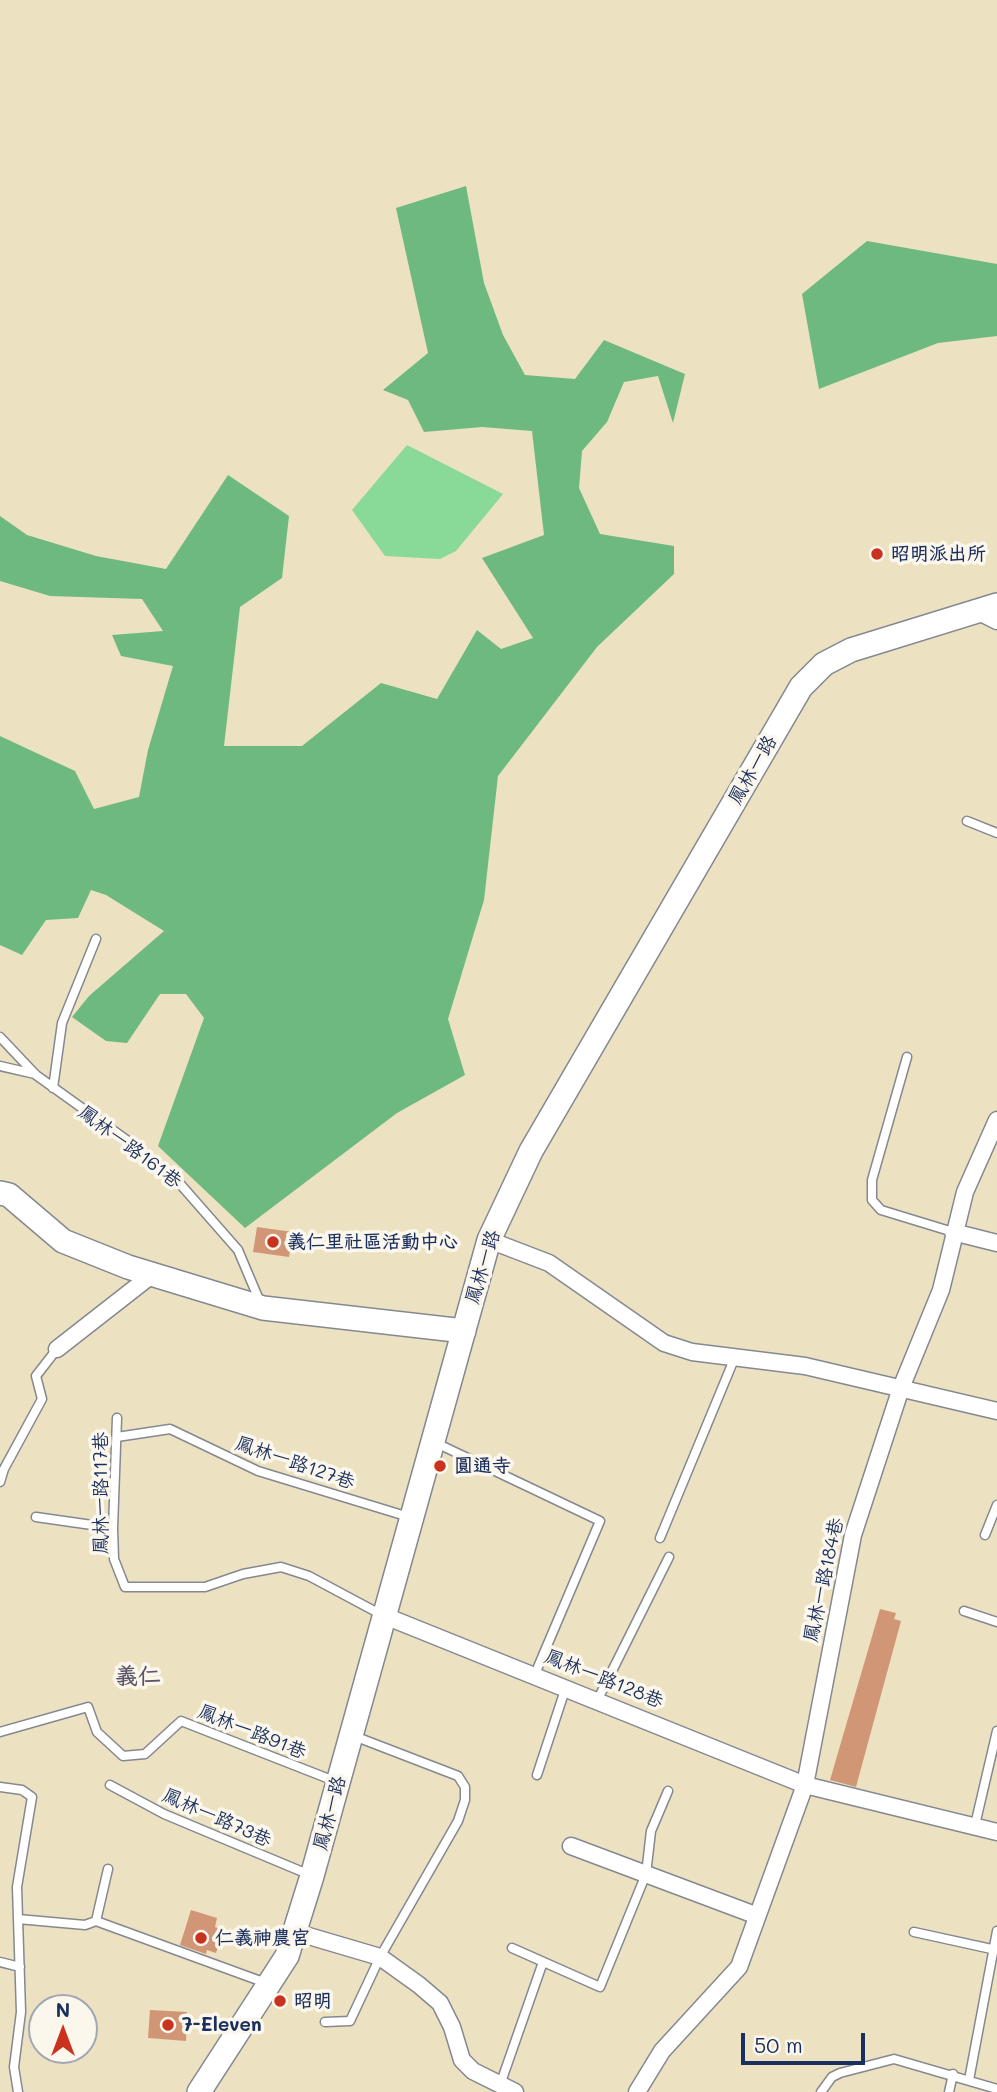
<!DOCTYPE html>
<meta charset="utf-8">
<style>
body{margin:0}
#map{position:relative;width:997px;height:2092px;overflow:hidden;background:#ece2c1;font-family:Mali,sans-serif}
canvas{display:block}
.north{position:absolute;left:28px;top:1994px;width:70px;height:70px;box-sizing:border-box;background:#fbf7ec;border:2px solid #a1a7b3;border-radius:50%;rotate:0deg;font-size:19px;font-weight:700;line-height:28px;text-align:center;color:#1b2f5e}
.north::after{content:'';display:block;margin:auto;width:24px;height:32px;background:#c8321e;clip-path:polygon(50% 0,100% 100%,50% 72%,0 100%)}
.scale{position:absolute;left:741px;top:2033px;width:124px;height:32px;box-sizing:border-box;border:4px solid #1b2f5e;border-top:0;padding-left:9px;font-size:21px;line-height:24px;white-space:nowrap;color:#1b2f5e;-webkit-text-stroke:5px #fbf7ec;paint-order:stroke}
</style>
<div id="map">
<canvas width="997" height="2092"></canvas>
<div class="north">N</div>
<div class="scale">50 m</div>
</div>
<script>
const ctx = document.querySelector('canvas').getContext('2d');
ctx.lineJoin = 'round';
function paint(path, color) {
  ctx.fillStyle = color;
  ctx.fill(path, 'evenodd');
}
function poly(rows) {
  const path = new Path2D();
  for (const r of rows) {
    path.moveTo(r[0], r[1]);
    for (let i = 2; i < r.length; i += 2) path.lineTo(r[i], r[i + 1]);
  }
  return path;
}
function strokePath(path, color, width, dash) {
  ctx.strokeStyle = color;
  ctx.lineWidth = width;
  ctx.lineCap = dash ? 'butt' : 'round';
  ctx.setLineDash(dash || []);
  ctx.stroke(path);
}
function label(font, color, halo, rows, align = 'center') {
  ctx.font = font + ' Mali,"LXGW WenKai TC",sans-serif';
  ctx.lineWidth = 7;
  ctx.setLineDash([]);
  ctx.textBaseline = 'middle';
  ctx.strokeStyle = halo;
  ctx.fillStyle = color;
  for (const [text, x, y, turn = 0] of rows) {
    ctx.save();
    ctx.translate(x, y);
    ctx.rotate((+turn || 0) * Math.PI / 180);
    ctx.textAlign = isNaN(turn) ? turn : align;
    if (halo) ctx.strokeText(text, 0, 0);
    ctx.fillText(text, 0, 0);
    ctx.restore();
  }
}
const green = poly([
 [407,445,503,494,456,551,440,559,385,556,352,510]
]);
const forest = poly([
 [466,186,484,283,503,335,525,375,575,379,604,340,685,374,673,423,658,376,624,382,607,422,582,451,579,488,600,534,674,546,674,574,597,647,498,776,484,900,448,1019,465,1075,397,1113,245,1228,158,1146,204,1018,186,994,160,994,127,1043,106,1041,72,1017,89,996,164,931,106,895,91,890,78,918,46,920,22,955,0,945,0,736,75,771,94,809,139,797,148,750,173,666,121,656,112,635,163,631,142,599,50,596,0,581,0,516,27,535,96,556,166,569,228,475,289,516,282,578,240,607,224,746,302,746,381,683,437,699,477,630,501,649,533,638,482,558,544,535,532,431,482,427,424,432,408,400,383,390,428,353,396,208],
 [867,241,997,264,997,336,938,343,819,389,802,294]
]);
const building = poly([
 [257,1227,293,1232,289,1257,253,1252],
 [880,1609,896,1613,894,1619,901,1621,856,1787,830,1780],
 [191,1910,217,1918,215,1927,224,1930,216,1953,207,1950,206,1954,180,1945],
 [150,2010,187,2012,186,2041,148,2038]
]);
const lane = poly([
 [967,821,997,833],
 [0,1037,36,1075,128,1141,181,1185,238,1250,260,1302],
 [907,1057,872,1180,872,1200,881,1210,953,1232],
 [0,1066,35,1074],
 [53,1088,62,1023,96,939],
 [117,1418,113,1528,114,1559,125,1587,205,1587,243,1574,281,1567,309,1576,382,1615],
 [117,1437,170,1429,258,1471,409,1517],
 [434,1442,600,1521,535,1674],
 [0,1482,4,1469,42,1399,36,1376,57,1349],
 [36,1517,113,1528],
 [985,1535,997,1505],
 [660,1538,735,1357],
 [964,1611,997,1622],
 [598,1699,669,1557],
 [0,1732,88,1707,97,1732,123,1756,145,1754,181,1721,337,1782],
 [537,1775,566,1687],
 [110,1785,164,1814,310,1875],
 [0,1787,22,1790,32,1797,17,1887,21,2012,14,2067,18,2092],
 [975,1825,997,1731],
 [108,1869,96,1921,266,1983],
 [18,1919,85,1925,96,1921],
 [914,1932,996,1950],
 [512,1948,600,1987,646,1874,651,1831,668,1791],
 [0,1962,20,1967],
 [325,2022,350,2021,380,1957,458,1821,465,1800,465,1787,458,1776,354,1736],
 [969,2080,997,1931],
 [500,2085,543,1962],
 [821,2092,832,2077,840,2073,894,2059,997,2089],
 [949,2092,953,2074]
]);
const street = poly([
 [977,611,997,621],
 [953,1232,997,1243],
 [489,1240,549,1263,664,1343,692,1352,805,1366,997,1411],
 [57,1349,153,1274],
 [385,1616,805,1785,997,1832],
 [571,1846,755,1915],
 [295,1932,380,1957,419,1985,440,2003,452,2027,462,2060,473,2071,515,2092],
 [637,2092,662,2051,739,1967,805,1785,853,1535,901,1388,941,1290,965,1192,997,1120]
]);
const secondary = poly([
 [0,1193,9,1195,63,1241,128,1267,263,1308,464,1331],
 [199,2092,287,1956,312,1876,489,1240,531,1151,801,687,824,664,851,650,997,605]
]);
const markers = [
 [877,554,7,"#c8321e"],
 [273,1242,7,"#c8321e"],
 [440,1466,7,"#c8321e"],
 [201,1938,7,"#c8321e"],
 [280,2001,7,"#c8321e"],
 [168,2025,7,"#c8321e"]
];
const poiNames = [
 ["昭明派出所",891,554],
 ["義仁里社區活動中心",287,1242],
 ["圓通寺",454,1466],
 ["仁義神農宮",215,1938],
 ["昭明",294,2001],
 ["7-Eleven",182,2025]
];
const streetNames = [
 ["鳳林一路",753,770,-60],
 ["鳳林一路161巷",130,1147,37],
 ["鳳林一路",483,1267,-73],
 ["鳳林一路127巷",295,1463,19],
 ["鳳林一路117巷",101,1493,-90],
 ["鳳林一路184巷",824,1580,-78],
 ["鳳林一路128巷",604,1679,22],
 ["鳳林一路91巷",252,1732,22],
 ["鳳林一路",330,1813,-75],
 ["鳳林一路73巷",217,1818,24]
];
const quarterNames = [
 ["義仁",138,1677]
];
paint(green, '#89d998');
paint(forest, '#6eb980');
paint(building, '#d19675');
strokePath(lane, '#848890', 11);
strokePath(street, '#848890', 19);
strokePath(secondary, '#848890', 26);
strokePath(lane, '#fff', 8);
strokePath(street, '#fff', 16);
strokePath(secondary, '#fff', 23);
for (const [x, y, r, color] of markers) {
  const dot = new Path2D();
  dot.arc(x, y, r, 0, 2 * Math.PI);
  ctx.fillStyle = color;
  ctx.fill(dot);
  strokePath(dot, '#fbf7ec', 2.5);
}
label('bold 19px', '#1b2f5e', '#fbf7ec', poiNames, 'left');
label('19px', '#1b2f5e', '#fbf7ec', streetNames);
label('bold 23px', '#5b5366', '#fbf7ec', quarterNames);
</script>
